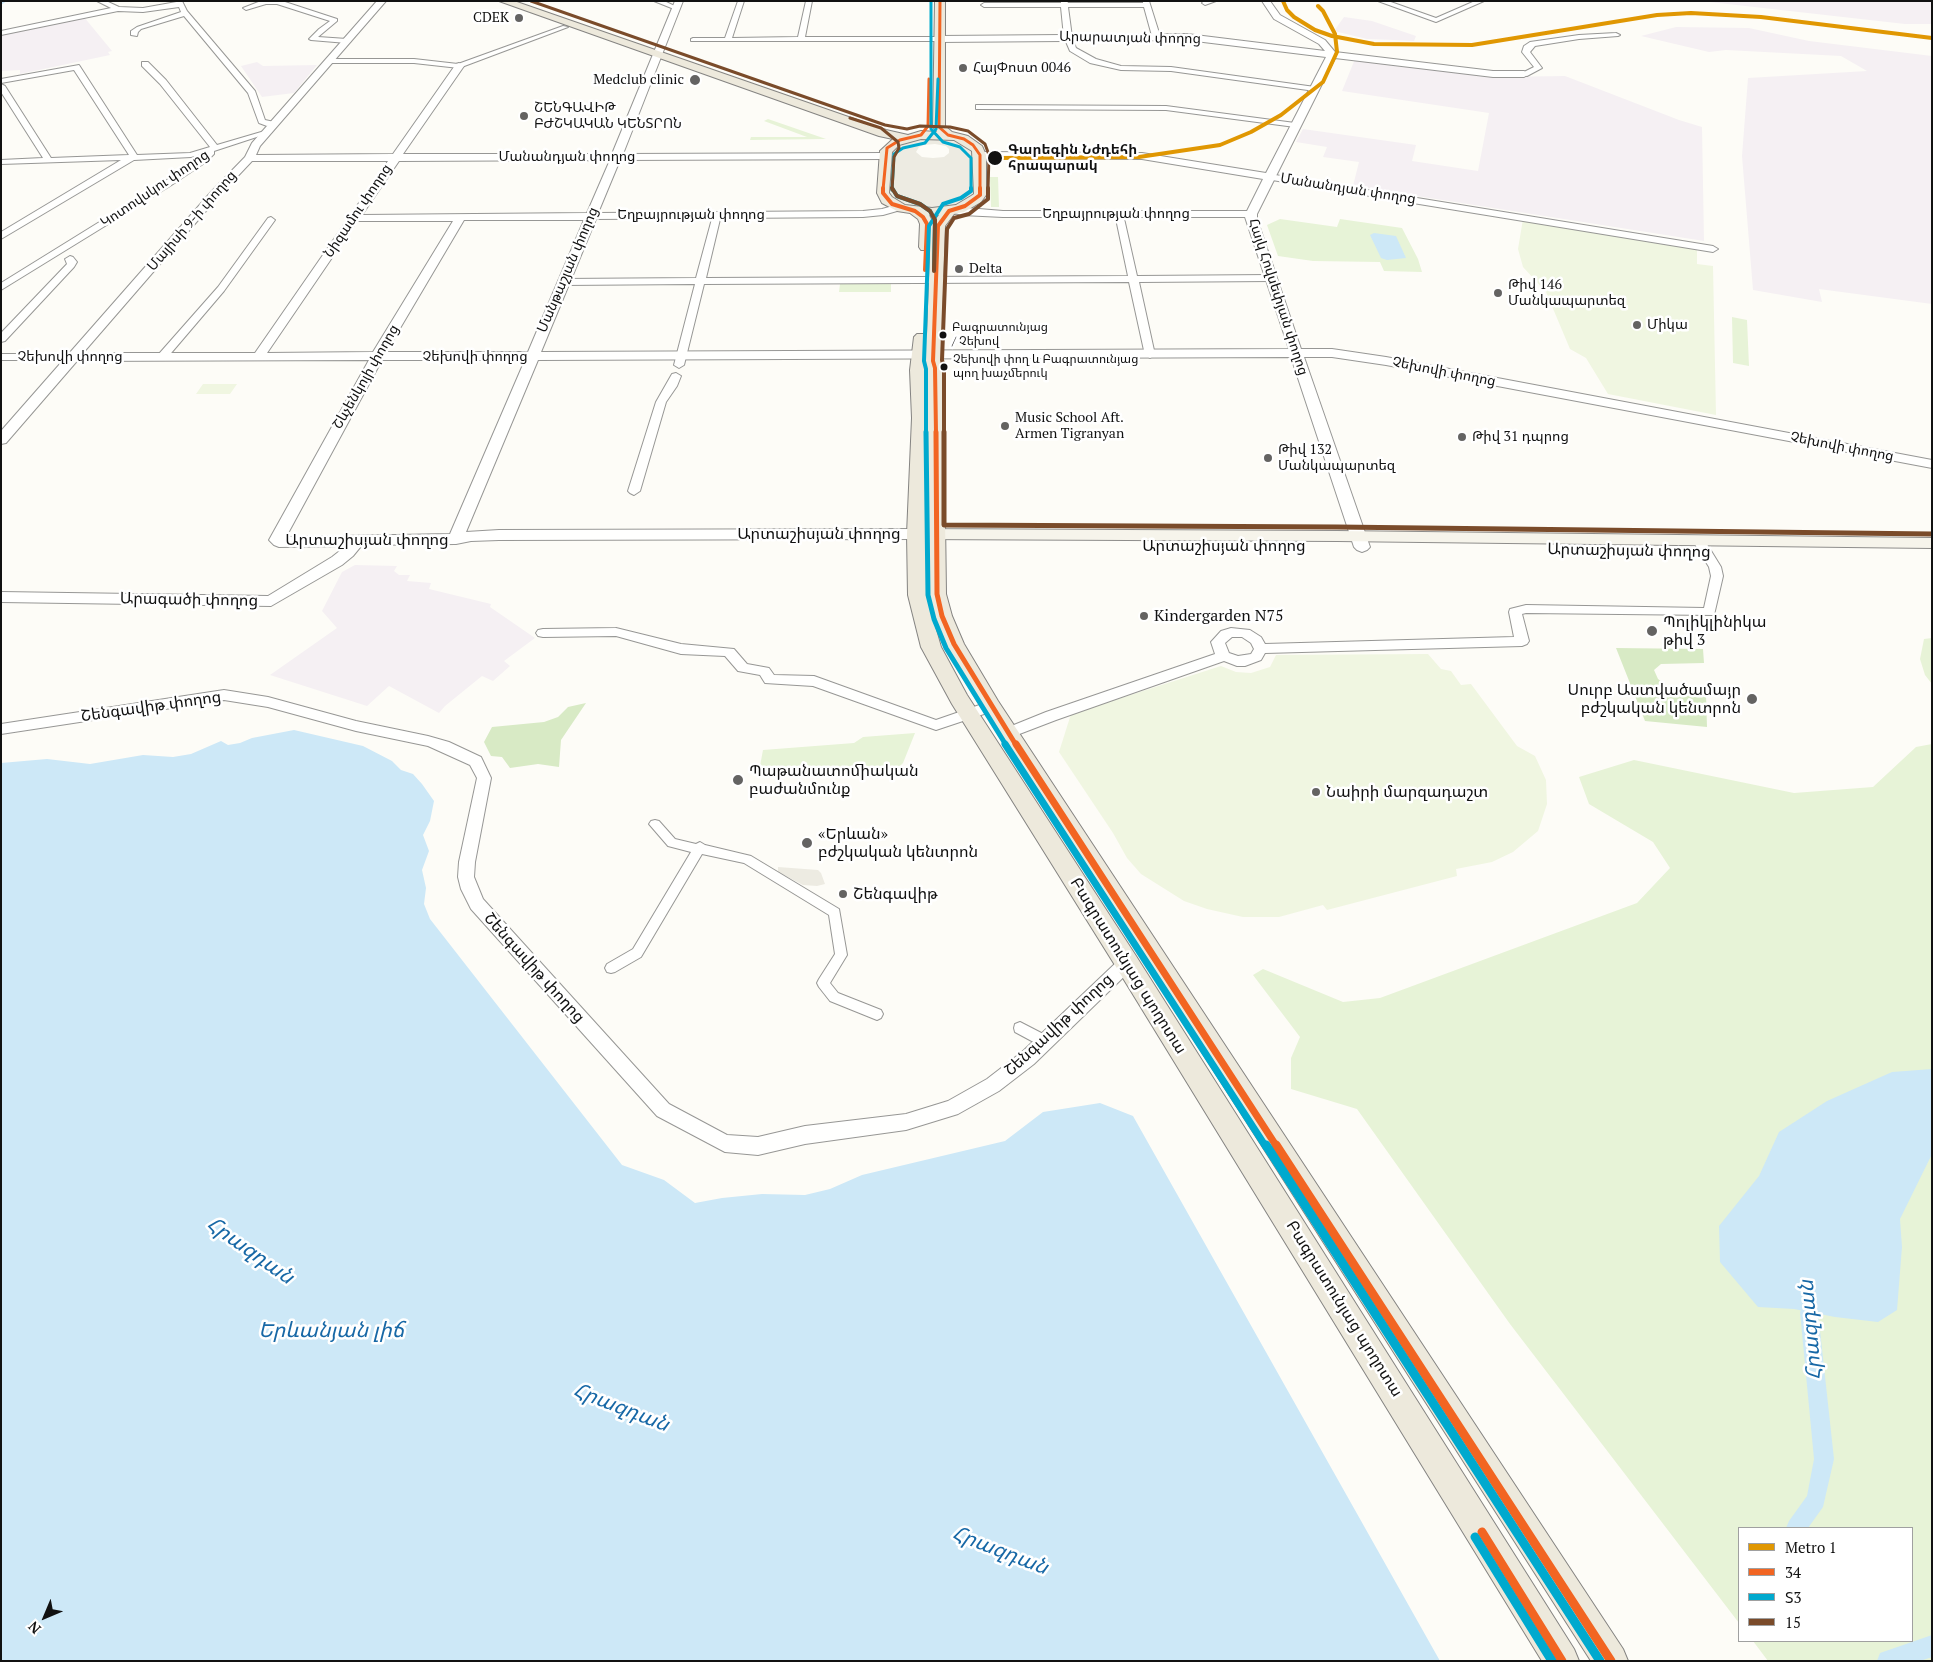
<!DOCTYPE html>
<meta charset="utf-8">
<style>
body{margin:0}
#map{position:relative;width:1933px;height:1662px;overflow:hidden;background:#fdfcf7;font-family:"PT Serif","Noto Sans Armenian",serif}
canvas{display:block}
.frame{position:absolute;inset:0;border:2px solid #111;pointer-events:none}
.legend{position:absolute;left:1738px;top:1527px;width:175px;height:115px;box-sizing:border-box;background:#fff;border:1px solid #a0a0a0;margin:0;padding:6px 9px;list-style:none;font-size:15px;color:#111}
.legend li{display:flex;align-items:center;gap:10px;height:25px}
.legend b{width:25px;border:1px solid #a0a0a0}
.north{position:absolute;left:20px;top:1592px;width:50px;height:50px;-webkit-text-stroke:4px #fff;paint-order:stroke;rotate:225deg;font-size:14px;font-weight:700;line-height:20px;text-align:center;color:#111}
.north::after{content:'';display:block;margin:auto;width:18px;height:22px;background:#111;clip-path:polygon(50% 0,100% 100%,50% 72%,0 100%)}
</style>
<div id="map">
<canvas width="1933" height="1662"></canvas>
<div class="frame"></div>
<ul class="legend">
<li><b style="height:6px;background:#e09702"></b>Metro 1</li>
<li><b style="height:6px;background:#f26522"></b>34</li>
<li><b style="height:6px;background:#00a9ce"></b>Տ3</li>
<li><b style="height:6px;background:#7a4b2a"></b>15</li>
</ul>
<div class="north">N</div>
</div>
<script>
const ctx = document.querySelector('canvas').getContext('2d');
ctx.lineJoin = 'round';
function paint(path, color) {
  ctx.fillStyle = color;
  ctx.fill(path, 'evenodd');
}
function poly(rows) {
  const path = new Path2D();
  for (const r of rows) {
    path.moveTo(r[0], r[1]);
    for (let i = 2; i < r.length; i += 2) path.lineTo(r[i], r[i + 1]);
  }
  return path;
}
function strokePath(path, color, width, dash) {
  ctx.strokeStyle = color;
  ctx.lineWidth = width;
  ctx.lineCap = dash ? 'butt' : 'round';
  ctx.setLineDash(dash || []);
  ctx.stroke(path);
}
function label(font, color, halo, rows, align = 'center') {
  ctx.font = font + ' "PT Serif","Noto Sans Armenian",serif';
  ctx.lineWidth = 5;
  ctx.setLineDash([]);
  ctx.textBaseline = 'middle';
  ctx.strokeStyle = halo;
  ctx.fillStyle = color;
  for (const [text, x, y, turn = 0] of rows) {
    ctx.save();
    ctx.translate(x, y);
    ctx.rotate((+turn || 0) * Math.PI / 180);
    ctx.textAlign = isNaN(turn) ? turn : align;
    if (halo) ctx.strokeText(text, 0, 0);
    ctx.fillText(text, 0, 0);
    ctx.restore();
  }
}
const industrial = poly([
 [1701,1,1932,1,1932,24,1905,24],
 [84,17,112,51,108,52,110,55,20,74,20,70,1,71,1,35],
 [1344,17,1372,21,1416,36,1414,41,1394,40,1367,39,1334,31],
 [1676,27,1749,28,1809,41,1932,56,1932,304,1819,289,1822,302,1753,290,1742,156,1748,78,1867,71,1841,56,1726,50,1709,52,1641,36],
 [1355,59,1499,77,1565,76,1679,120,1702,127,1704,241,1353,186,1359,162,1323,157,1327,147,1296,142,1303,129,1416,145,1412,161,1478,171,1489,113,1342,91],
 [257,62,263,66,317,65,294,93,262,97,241,66],
 [355,565,397,566,394,571,399,575,410,575,407,581,431,583,429,589,491,604,490,607,535,638,504,661,510,666,493,681,482,676,445,706,439,713,389,686,367,706,270,675,337,628,322,611,342,572]
]);
const green = poly([
 [768,119,826,139,750,140,751,137,807,137,764,121],
 [990,177,998,177,999,207,991,207],
 [1280,219,1337,227,1340,219,1402,228,1418,259,1422,272,1384,271,1380,262,1313,261,1278,256,1267,225],
 [840,284,891,284,891,292,839,292],
 [1732,317,1747,320,1749,366,1733,363],
 [1932,638,1932,684,1925,675,1920,659,1924,639],
 [915,733,903,763,898,768,892,771,760,766,763,750,854,743,863,737],
 [1932,744,1932,1661,1768,1661,1753,1641,1912,1641,1912,1528,1739,1528,1739,1623,1510,1324,1357,1109,1291,1089,1291,1058,1300,1037,1253,975,1263,969,1343,1002,1380,998,1637,903,1670,868,1653,842,1589,804,1579,777,1634,760,1794,793,1873,787,1916,747]
]);
const forest = poly([
 [1616,648,1703,649,1704,663,1661,664,1654,670,1658,679,1670,688,1706,695,1707,727,1645,721],
 [586,703,561,740,559,767,538,764,510,768,502,757,491,756,484,742,492,727,544,722,558,717,568,707]
]);
const pitch = poly([
 [1523,219,1697,249,1697,264,1713,266,1716,415,1608,394,1586,358,1570,349,1546,292,1523,267,1518,249],
 [203,384,237,384,230,394,196,394],
 [1428,654,1441,669,1451,671,1461,685,1471,684,1517,746,1535,756,1546,780,1547,804,1538,831,1513,852,1492,862,1456,869,1457,876,1327,910,1323,905,1279,917,1243,917,1207,909,1184,901,1141,874,1127,858,1113,833,1059,752,1071,714,1221,666,1236,672,1251,673,1270,667,1276,655]
]);
const plaza = poly([
 [921,138,952,139,972,149,975,193,973,198,957,206,927,209,906,206,891,197,889,191,894,150,900,145],
 [935,144,946,146,949,149,949,153,944,157,933,158,922,157,916,152,919,147,924,145],
 [778,867,818,870,821,873,825,884,817,886,803,885,778,872]
]);
const water = poly([
 [1374,233,1396,236,1406,258,1387,260,1381,258,1370,235],
 [294,730,363,746,392,761,401,770,413,774,422,784,434,801,430,821,423,835,429,851,422,870,426,888,424,904,430,919,622,1165,664,1180,695,1203,722,1198,762,1194,805,1195,830,1189,862,1175,1005,1141,1043,1112,1100,1103,1133,1116,1440,1661,1,1661,1,763,47,759,90,764,143,755,173,757,191,754,221,741,228,745,240,743,252,738],
 [1932,1069,1932,1154,1900,1219,1902,1247,1897,1310,1878,1322,1835,1317,1794,1309,1758,1307,1720,1262,1719,1226,1759,1176,1779,1132,1827,1101,1892,1072]
]);
const canal = poly([
 [1,1,7,1,1,5,1,1],
 [1809,1303,1815,1306,1818,1312,1834,1459,1823,1507,1808,1528,1786,1528,1789,1521,1807,1496,1814,1459,1800,1312,1803,1306,1809,1303],
 [1932,1635,1932,1657,1920,1661,1877,1661,1880,1653,1932,1635]
]);
const pedestrian = poly([
 [655,820,659,821,675,839,696,844,700,842,705,845,751,856,839,909,847,955,830,983,838,993,881,1010,883,1014,881,1018,877,1020,830,1001,819,987,817,983,819,979,835,954,829,915,744,863,702,854,641,957,615,972,611,973,607,972,605,968,607,964,633,949,691,852,668,846,649,824,651,821,655,820],
 [1020,1022,1051,1038,1052,1042,1051,1046,1046,1048,1041,1046,1015,1032,1014,1028,1015,1024,1020,1022]
]);
const minor = poly([
 [97,1,106,1,119,7,143,8,182,1,187,11,255,91,265,120,279,123,267,126,259,123,248,93,184,16,141,29,138,32,137,36,131,35,131,31,137,27,181,12,179,7,143,12,118,11,1,35,1,31,111,8,97,1],
 [261,1,282,1,337,19,337,21,318,37,347,39,351,41,347,43,311,40,309,39,319,29,330,21,277,4,266,4,246,10,243,8,261,1],
 [654,1,664,1,679,8,674,9,654,1],
 [738,1,744,1,732,38,798,37,806,1,812,1,805,37,939,37,943,39,939,41,691,41,691,39,693,38,725,38,738,1],
 [1061,1,1067,1,1068,3,1143,3,1143,1,1149,1,1160,36,1156,38,1152,36,1144,7,1068,7,1072,37,1076,48,1096,59,1121,66,1171,67,1315,87,1319,89,1315,91,1171,71,1121,70,1090,63,1070,51,1064,37,1061,7,984,7,981,5,984,3,1061,3,1061,1],
 [1204,1,1216,1,1205,5,1202,3,1204,1],
 [1378,1,1388,1,1436,18,1475,1,1484,1,1436,22,1378,1],
 [563,26,568,27,459,68,414,63,329,63,325,61,329,59,414,59,458,64,563,26],
 [1616,33,1620,35,1618,36,1579,39,1535,46,1530,52,1542,68,1527,76,1520,74,1534,67,1522,52,1524,46,1530,42,1579,35,1616,33],
 [142,62,148,62,166,80,217,145,268,130,272,132,214,151,214,154,206,162,170,186,1,290,1,283,164,182,205,153,191,157,134,160,1,239,1,232,121,160,1,164,1,160,43,158,1,92,1,84,5,86,51,158,129,155,74,70,1,83,1,79,79,65,137,155,190,153,210,147,160,84,142,66,142,62],
 [976,105,1166,106,1295,123,1299,125,1295,127,1166,110,979,109,976,109,976,105],
 [1269,174,1713,246,1718,249,1713,252,1266,179,1265,177,1269,174],
 [1119,211,1123,214,1137,276,1271,275,1276,278,1271,281,1139,282,1155,355,1150,358,1145,355,1129,282,704,284,684,365,679,368,674,365,695,284,563,285,558,282,563,279,696,278,713,215,717,212,721,215,706,278,1128,276,1115,214,1119,211],
 [271,217,275,220,224,291,166,359,158,359,158,355,218,287,268,218,271,217],
 [70,256,73,257,77,262,74,267,5,341,1,342,1,333,67,264,65,259,70,256],
 [1,354,74,354,79,357,74,360,1,360,1,354],
 [676,373,681,376,677,386,666,402,640,491,634,495,630,493,628,491,656,402,672,374,676,373],
 [1699,537,1705,541,1721,567,1723,576,1714,615,1526,613,1522,614,1529,641,1527,644,1522,646,1265,653,1261,660,1245,666,1237,666,1224,661,1056,720,1009,738,1004,737,1002,733,1004,729,1046,712,1215,654,1211,642,1221,631,1231,628,1250,630,1261,637,1265,644,1514,637,1509,612,1510,609,1526,605,1704,608,1711,576,1709,567,1693,541,1699,537],
 [1232,637,1242,637,1251,643,1254,649,1251,654,1238,656,1229,653,1225,643,1232,637],
 [616,628,681,644,734,649,747,664,769,668,774,675,814,676,936,720,991,701,996,702,998,706,996,710,936,730,813,686,765,683,760,675,738,671,725,656,681,654,616,636,543,637,538,636,536,633,538,630,543,629,616,628],
 [224,690,268,697,356,721,428,736,449,742,481,757,491,778,475,862,474,877,483,899,669,1104,727,1135,758,1137,805,1126,906,1114,948,1101,987,1079,1022,1052,1121,958,1127,956,1133,958,1135,963,1133,968,1034,1064,999,1091,958,1114,906,1130,805,1144,758,1155,725,1152,657,1116,471,909,461,889,458,877,459,862,477,778,470,765,428,746,356,731,268,707,224,700,1,734,1,724,224,690]
]);
const tertiary = poly([
 [377,1,386,1,260,146,256,155,393,154,456,64,459,63,464,66,403,154,612,154,675,1,683,1,623,154,885,153,890,156,885,159,620,160,598,213,863,211,882,209,900,204,905,207,904,209,883,215,863,217,596,219,541,352,1289,349,1245,217,1003,217,962,215,951,212,950,210,955,207,1003,211,1247,211,1263,179,1142,159,980,158,975,155,980,152,1142,153,1266,173,1326,57,1187,40,939,42,935,39,939,36,1187,34,1325,51,1319,44,1274,19,1262,1,1270,1,1280,15,1325,40,1335,52,1493,71,1524,71,1529,74,1524,77,1493,77,1335,58,1257,214,1257,219,1301,349,1332,349,1386,357,1932,460,1932,468,1386,365,1332,357,1304,357,1370,547,1367,550,1362,552,1357,550,1354,547,1291,357,538,360,466,532,499,530,916,529,921,531,924,534,921,537,916,539,499,540,471,541,456,544,362,545,353,556,342,565,271,606,1,602,1,592,268,596,332,557,346,546,279,547,274,545,269,540,369,360,77,361,6,443,1,444,1,431,211,192,245,157,252,143,377,1],
 [610,160,587,213,362,215,399,161,610,160],
 [252,161,388,161,255,353,83,353,219,196,252,161],
 [464,220,584,220,528,352,386,352,464,220],
 [357,221,453,221,373,352,267,353,357,221],
 [382,360,525,360,450,534,286,537,382,360]
]);
const secondary = poly([
 [916,529,1337,531,1932,538,1932,548,1337,541,916,539,910,538,907,534,910,530,916,529]
]);
const primary = poly([
 [499,1,514,1,886,130,908,135,921,131,937,132,933,127,935,1,945,1,945,126,952,132,968,136,982,146,986,155,986,195,981,202,964,212,954,214,945,226,941,361,943,368,946,594,952,616,964,644,998,701,1623,1649,1628,1661,1591,1661,984,711,944,644,932,616,928,594,926,484,926,595,941,647,967,695,1136,956,1574,1649,1579,1661,1542,1661,1118,970,952,704,921,647,908,595,907,534,912,418,910,370,914,337,917,334,927,334,930,250,921,250,919,247,920,224,918,219,910,213,897,211,882,203,877,193,880,151,893,139,879,136,499,1],
 [921,139,954,140,972,151,974,194,971,196,956,205,932,208,905,205,892,197,889,193,892,152,899,145,921,139],
 [929,215,932,216,939,215,933,223,929,215],
 [926,365,927,368,927,395,926,370,926,365]
]);
const bus1Far4 = poly([
 [940,1,939,127,948,135,964,139,973,145,980,155,980,190],
 [883,190,887,148,900,140,921,135,928,126,929,79]
]);
const bus1Far3 = poly([
 [883,188,883,193,892,204,915,211,923,217,927,224,925,270],
 [936,433,935,368,933,361,938,226,949,211,965,206,980,195,980,188]
]);
const bus1Far2 = poly([
 [936,432,937,594,942,616,954,644,1016,745]
]);
const bus1Far1 = poly([
 [1016,744,1277,1147]
]);
const bus1 = poly([
 [1276,1145,1611,1661],
 [1482,1532,1562,1661]
]);
const bus2Far4 = poly([
 [931,1,931,129,943,142,960,147,971,158,971,190],
 [892,190,894,154,903,148,925,143,936,129,938,79]
]);
const bus2Far3 = poly([
 [892,188,897,196,920,204,930,211,935,220,934,270],
 [926,433,926,369,924,361,929,226,943,204,961,198,971,191,971,188]
]);
const bus2Far2 = poly([
 [926,432,928,595,934,619,946,648,1006,745]
]);
const bus2Far1 = poly([
 [1005,744,1266,1147]
]);
const bus2 = poly([
 [1266,1145,1600,1661],
 [1475,1537,1552,1661]
]);
const bus3Far2 = poly([
 [531,1,885,125,907,129,920,126,950,127,968,131,985,144,989,155,988,190],
 [850,118,881,128,898,142,899,148,894,157,892,190]
]);
const bus3Far1 = poly([
 [892,188,897,196,920,204,930,211,935,220,934,271],
 [944,433,944,368,942,360,947,229,954,218,969,214,988,199,988,188]
]);
const bus3 = poly([
 [944,432,944,525,1337,527,1932,534]
]);
const metro1 = poly([
 [1283,1,1287,10,1294,17,1315,30,1332,36,1374,44,1472,45,1657,15,1691,13,1761,17,1932,38],
 [995,158,1139,157,1220,145,1251,132,1281,115,1323,82,1337,52,1335,34,1323,11,1318,6]
]);
const markers = [
 [519,18,5,"#646362"],
 [963,68,5,"#646362"],
 [695,80,6,"#646362"],
 [524,116,5,"#646362"],
 [995,158,8,"#111"],
 [959,269,5,"#646362"],
 [1498,293,5,"#646362"],
 [1637,325,5,"#646362"],
 [943,335,4.5,"#111"],
 [944,367,4.5,"#111"],
 [1005,426,5,"#646362"],
 [1462,437,5,"#646362"],
 [1268,458,5,"#646362"],
 [1144,616,5,"#646362"],
 [1652,631,6,"#646362"],
 [1752,699,6,"#646362"],
 [738,780,6,"#646362"],
 [1316,792,5,"#646362"],
 [807,843,6,"#646362"],
 [843,894,5,"#646362"]
];
const farBusnames = [
 ["Բագրատունյաց",952,328],
 ["/ Չեխով",952,342],
 ["Չեխովի փող և Բագրատունյաց",953,360],
 ["պող խաչմերուկ",953,374]
];
const farPoinames = [
 ["CDEK",509,18,"right"],
 ["ՀայՓոստ 0046",973,68],
 ["Medclub clinic",684,80,"right"],
 ["ՇԵՆԳԱՎԻԹ",534,108],
 ["ԲԺՇԿԱԿԱՆ ԿԵՆՏՐՈՆ",534,124],
 ["Delta",969,269],
 ["Թիվ 146",1508,285],
 ["Մանկապարտեզ",1508,301],
 ["Միկա",1647,325],
 ["Music School Aft.",1015,418],
 ["Armen Tigranyan",1015,434],
 ["Թիվ 31 դպրոց",1472,437],
 ["Թիվ 132",1278,450],
 ["Մանկապարտեզ",1278,466]
];
const farStreetnames = [
 ["Արարատյան փողոց",1130,38,1],
 ["Մանանդյան փողոց",567,157],
 ["Կոտովսկու փողոց",155,189,-34],
 ["Մանանդյան փողոց",1348,189,9],
 ["Նիզամու փողոց",358,211,-56],
 ["Եղբայրության փողոց",1116,214],
 ["Եղբայրության փողոց",691,215],
 ["Մայիսի 9-ի փողոց",192,221,-49],
 ["Մանթաշյան փողոց",568,270,-67],
 ["Հայկ Հովսեփյան փողոց",1278,297,72],
 ["Չեխովի փողոց",70,357],
 ["Չեխովի փողոց",475,357],
 ["Չեխովի փողոց",1444,372,11],
 ["Շևչենկոյի փողոց",366,377,-60],
 ["Չեխովի փողոց",1842,447,11]
];
const farStopnames = [
 ["Գարեգին Նժդեհի",1008,150],
 ["հրապարակ",1008,166]
];
const streetNames = [
 ["Արտաշիսյան փողոց",819,534],
 ["Արտաշիսյան փողոց",367,540],
 ["Արտաշիսյան փողոց",1224,546],
 ["Արտաշիսյան փողոց",1629,551,1],
 ["Արագածի փողոց",189,600,1],
 ["Շենգավիթ փողոց",151,707,-8],
 ["Բագրատունյաց պողոտա",1128,966,58],
 ["Շենգավիթ փողոց",534,968,48],
 ["Շենգավիթ փողոց",1059,1025,-43],
 ["Բագրատունյաց պողոտա",1344,1309,58]
];
const poiNames = [
 ["Kindergarden N75",1154,616],
 ["Պոլիկլինիկա",1663,622],
 ["թիվ 3",1663,640],
 ["Սուրբ Աստվածամայր",1741,690,"right"],
 ["բժշկական կենտրոն",1741,708,"right"],
 ["Պաթանատոմիական",749,771],
 ["բաժանմունք",749,789],
 ["Նաիրի մարզադաշտ",1326,792],
 ["«Երևան»",818,834],
 ["բժշկական կենտրոն",818,852],
 ["Շենգավիթ",853,894]
];
const nearWaternames = [
 ["Հրազդան",250,1251,35],
 ["Հրազդան",1811,1330,-95],
 ["Երևանյան լիճ",331,1331],
 ["Հրազդան",621,1408,21],
 ["Հրազդան",1000,1551,21]
];
paint(industrial, '#f5f0f3');
paint(green, '#e7f3d7');
paint(forest, '#d8eac5');
paint(pitch, '#f0f6e1');
paint(plaza, '#edebe2');
paint(water, '#cde8f7');
paint(canal, '#cde8f7');
strokePath(pedestrian, '#979795', 2);
strokePath(minor, '#979795', 2);
strokePath(tertiary, '#979795', 2);
strokePath(secondary, '#8e8d8b', 2);
strokePath(primary, '#858482', 2);
paint(pedestrian, '#fffffe');
paint(minor, '#fffffe');
paint(tertiary, '#fffffe');
paint(secondary, '#f6f4eb');
paint(primary, '#ede9dc');
strokePath(bus1Far4, '#f26522', 3);
strokePath(bus1Far3, '#f26522', 4);
strokePath(bus1Far2, '#f26522', 5);
strokePath(bus1Far1, '#f26522', 7);
strokePath(bus1, '#f26522', 9);
strokePath(bus2Far4, '#00a9ce', 3);
strokePath(bus2Far3, '#00a9ce', 4);
strokePath(bus2Far2, '#00a9ce', 5);
strokePath(bus2Far1, '#00a9ce', 7);
strokePath(bus2, '#00a9ce', 9);
strokePath(bus3Far2, '#7a4b2a', 3);
strokePath(bus3Far1, '#7a4b2a', 4);
strokePath(bus3, '#7a4b2a', 5);
strokePath(metro1, '#e09702', 4);
for (const [x, y, r, color] of markers) {
  const dot = new Path2D();
  dot.arc(x, y, r, 0, 2 * Math.PI);
  ctx.fillStyle = color;
  ctx.fill(dot);
  strokePath(dot, '#fff', 2);
}
label('12px', '#111', '#fff', farBusnames, 'left');
label('14px', '#111', '#fff', farPoinames, 'left');
label('14px', '#111', '#fff', farStreetnames);
label('bold 14px', '#111', '#fff', farStopnames, 'left');
label('16px', '#111', '#fff', streetNames);
label('16px', '#111', '#fff', poiNames, 'left');
label('italic 21px', '#1768a6', '#fff', nearWaternames);
</script>
